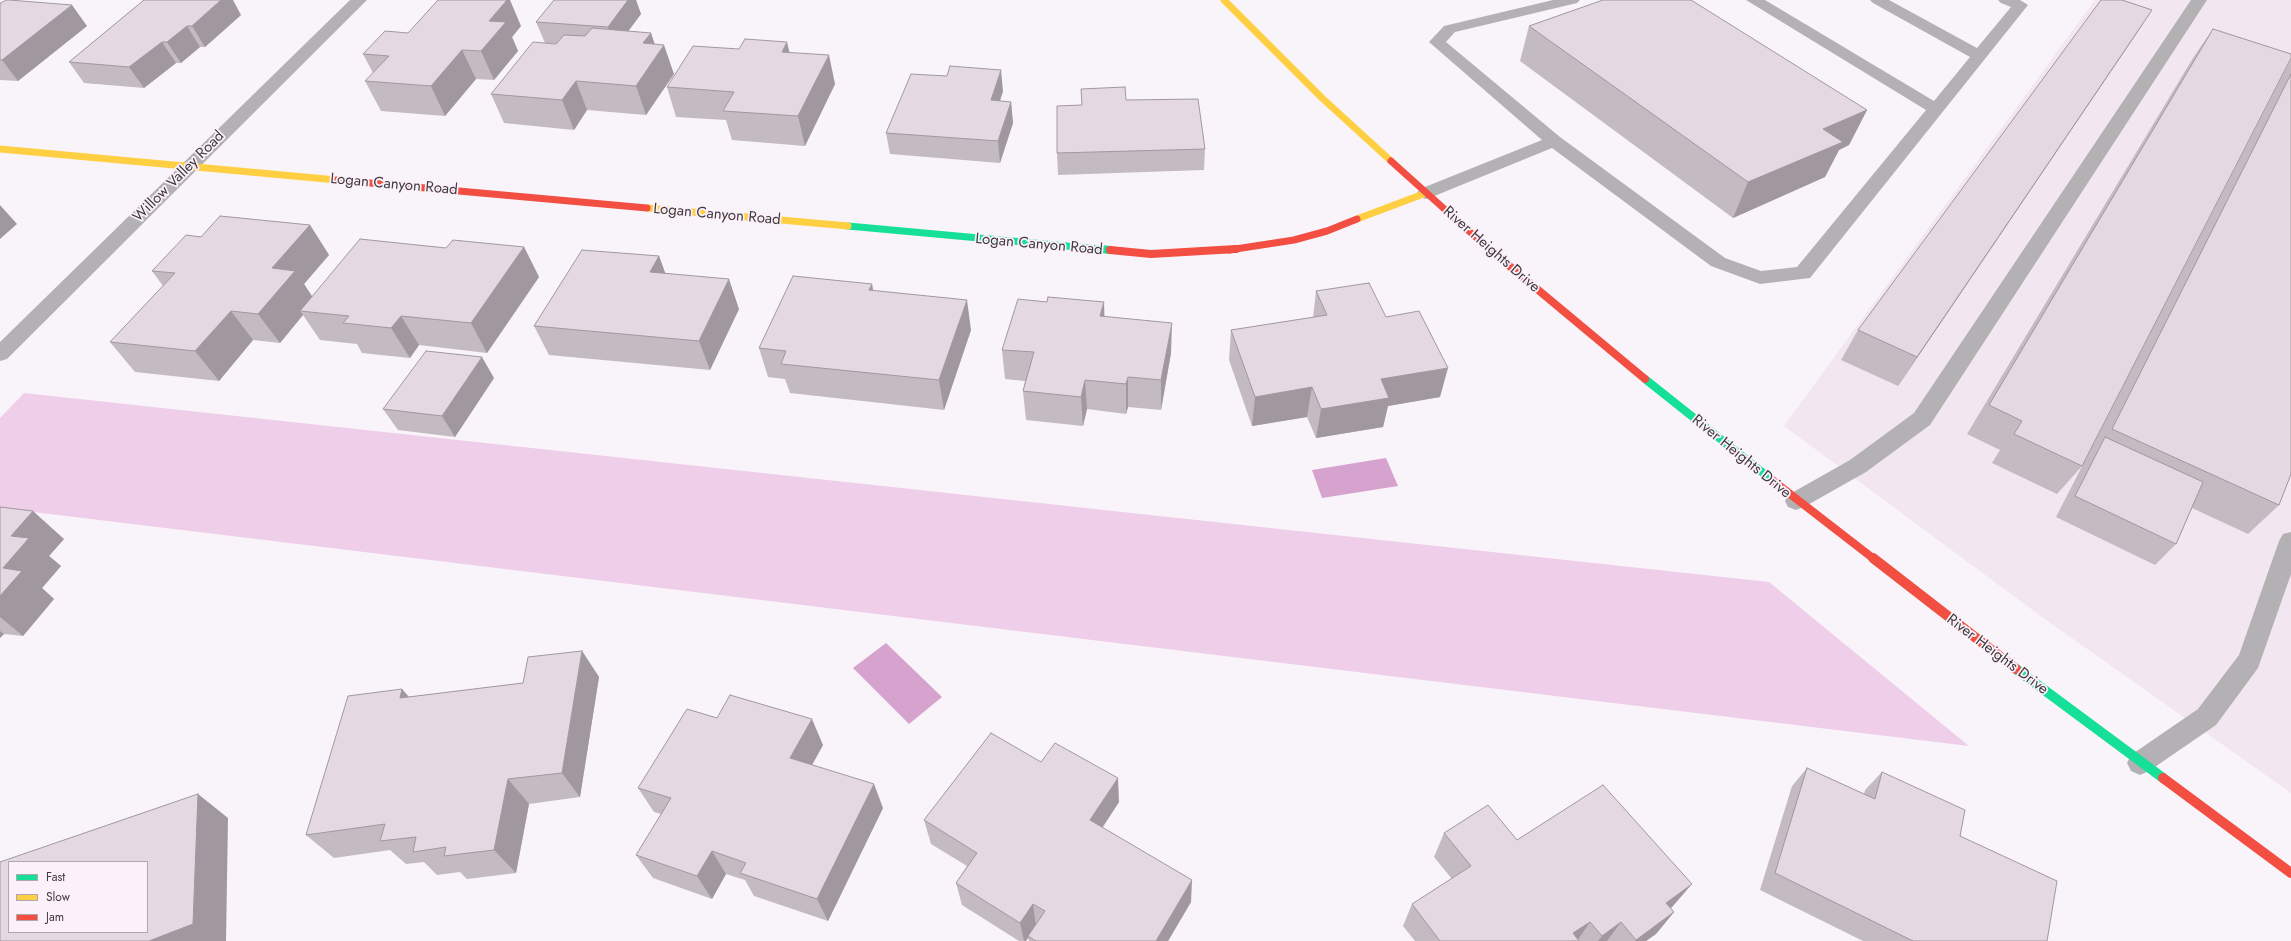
<!DOCTYPE html>
<style>
body{margin:0}
#map{position:relative;width:2291px;height:941px;overflow:hidden;background:#f9f4f9;font-family:Jost,sans-serif}
canvas{display:block}
.legend{position:absolute;left:8px;top:861px;width:140px;height:72px;box-sizing:border-box;background:#fcf1fa;border:1px solid #b0a8af;margin:0;padding:5px 7px;list-style:none;font-size:12px;color:#3f3a3e}
.legend li{display:flex;align-items:center;gap:8px;height:20px}
.legend b{width:20px;border:1px solid #b0a8af}
</style>
<div id="map">
<canvas width="2291" height="941"></canvas>
<ul class="legend">
<li><b style="height:5px;background:#16e098"></b>Fast</li>
<li><b style="height:5px;background:#ffcf43"></b>Slow</li>
<li><b style="height:5px;background:#f24e42"></b>Jam</li>
</ul>
</div>
<script>
const ctx = document.querySelector('canvas').getContext('2d');
ctx.lineJoin = 'round';
function paint(path, color) {
  ctx.fillStyle = color;
  ctx.fill(path, 'evenodd');
}
function poly(rows) {
  const path = new Path2D();
  for (const r of rows) {
    path.moveTo(r[0], r[1]);
    for (let i = 2; i < r.length; i += 2) path.lineTo(r[i], r[i + 1]);
  }
  return path;
}
function strokePath(path, color, width, dash) {
  ctx.strokeStyle = color;
  ctx.lineWidth = width;
  ctx.lineCap = dash ? 'butt' : 'round';
  ctx.setLineDash(dash || []);
  ctx.stroke(path);
}
function label(font, color, halo, rows, align = 'center') {
  ctx.font = font + ' Jost,sans-serif';
  ctx.lineWidth = 3.5;
  ctx.setLineDash([]);
  ctx.textBaseline = 'middle';
  ctx.strokeStyle = halo;
  ctx.fillStyle = color;
  for (const [text, x, y, turn = 0] of rows) {
    ctx.save();
    ctx.translate(x, y);
    ctx.rotate((+turn || 0) * Math.PI / 180);
    ctx.textAlign = isNaN(turn) ? turn : align;
    if (halo) ctx.strokeText(text, 0, 0);
    ctx.fillText(text, 0, 0);
    ctx.restore();
  }
}
const built = poly([
 [2095,0,2291,0,2291,793,2042,617,1784,426]
]);
const green = poly([
 [24,393,1769,582,1969,746,0,508,0,418]
]);
const water = poly([
 [1386,458,1398,486,1322,498,1312,470],
 [886,643,942,697,909,724,853,668]
]);
const lane = poly([
 [1553,0,1580,0,1577,3,1455,32,1446,42,1560,137,1725,258,1761,271,1797,267,1926,110,1746,0,1765,0,1934,101,1970,57,1873,3,1870,0,1889,0,1977,48,2011,7,2001,3,1998,0,2020,0,2028,5,1810,278,1760,284,1711,266,1552,148,1432,197,1426,199,1420,197,1417,193,1420,189,1542,140,1429,42,1444,26,1553,0],
 [2191,0,2207,0,1930,425,1866,472,1804,507,1796,510,1788,507,1785,501,1788,495,1850,460,1914,413,2191,0],
 [2291,532,2291,574,2258,668,2216,725,2149,771,2140,775,2131,771,2127,763,2131,755,2198,709,2239,655,2279,541,2283,534,2291,532]
]);
const street = poly([
 [350,0,367,0,7,359,0,361,0,342,350,0]
]);
const fastFar2 = poly([
 [848,226,1110,250]
]);
const fastFar1 = poly([
 [1101,249,1110,250],
 [1645,379,1772,480]
]);
const fast = poly([
 [2016,669,2163,778]
]);
const slow = poly([
 [1224,0,1322,98,1391,161],
 [0,149,337,180],
 [647,208,848,226],
 [1357,219,1426,193]
]);
const jamFar2 = poly([
 [1391,161,1490,250],
 [337,180,647,208],
 [1110,250,1112,250],
 [1229,250,1294,240,1327,231,1357,219]
]);
const jamFar1 = poly([
 [1489,249,1645,379],
 [1110,250,1151,254,1236,249],
 [1772,480,1874,559]
]);
const jam = poly([
 [1873,558,2016,669],
 [2163,778,2291,873]
]);
const wall = poly([
 [144,0,241,15,205,47,200,47,181,63,176,63,144,88,84,83,69,62],
 [554,0,636,0,641,14,628,31,651,33,654,44,674,74,646,115,587,110,574,130,504,123,491,94,557,44,545,43,536,22],
 [0,3,87,26,18,81,0,80],
 [2152,10,1898,386,1841,360,1858,330],
 [521,26,512,37,518,51,494,80,476,79,445,116,381,111,365,81,373,73,363,54,408,33],
 [1529,26,1867,110,1849,145,1839,150,1825,177,1733,218,1520,61],
 [2213,29,2082,466,2057,494,1992,463,2000,450,1967,434,2193,58],
 [790,52,835,84,805,146,732,140,726,120,676,117,667,87],
 [2291,59,2291,474,2279,505,2248,534,2192,508,2176,544,2155,565,2056,517],
 [1003,91,1000,101,1011,102,1013,123,1000,163,890,154,886,133],
 [1126,100,1205,149,1204,170,1058,175,1057,153,1082,105],
 [310,225,329,255,304,284,312,296,446,248,524,247,539,277,487,353,419,345,410,358,362,353,357,344,320,340,303,315,280,343,253,340,219,381,135,372,110,342,163,286,152,271,201,237],
 [659,256,665,273,739,309,710,370,549,355,534,326],
 [873,291,971,330,944,410,790,393,785,379,768,377,759,348],
 [1316,291,1386,317,1440,397,1388,406,1383,427,1316,438,1307,417,1252,426,1229,360,1231,330,1313,318],
 [1047,302,1104,302,1104,316,1171,353,1161,410,1128,407,1126,414,1087,409,1083,426,1026,420,1023,391,1025,381,1005,379,1002,350],
 [494,378,455,437,398,430,383,409],
 [0,507,64,539,49,556,61,566,42,588,54,599,23,636,4,634,0,638],
 [582,651,599,677,580,797,529,804,516,873,467,879,460,872,437,875,424,862,406,864,390,850,334,858,306,835,402,689,409,697,523,683],
 [717,718,823,745,812,765,883,808,828,921,754,896,745,880,726,874,712,899,653,878,636,855,661,814,654,812,638,788],
 [1041,762,1119,802,1103,827,1191,902,1168,941,1029,941,1028,938,1026,941,1019,941,962,905,956,883,967,866,931,844,924,820],
 [1807,768,1864,794,1865,790,1882,772,1960,836,2047,941,1863,941,1760,890,1792,786],
 [1444,833,1517,840,1673,906,1671,908,1674,912,1656,934,1646,941,1415,941,1403,926,1412,904,1452,879,1434,857]
]);
const shadedWall = poly([
 [221,0,233,0,241,15,205,47,192,26],
 [507,0,510,0,521,26,512,37,518,51,494,80,481,51,489,21],
 [628,0,636,0,641,14,615,49,608,27],
 [72,5,87,26,18,81,2,60],
 [2152,10,2133,39,1898,386,1917,357],
 [187,26,200,47,181,63,167,42],
 [651,33,658,54,664,45,674,74,646,115,636,86,643,43],
 [162,42,176,63,144,88,129,67],
 [787,42,794,71,782,52],
 [462,50,476,79,445,116,431,86],
 [829,55,835,84,805,146,798,116],
 [1001,70,1003,91,993,122,991,100],
 [576,81,587,110,574,130,562,100],
 [1011,102,1013,123,1000,163,998,141],
 [1867,110,1849,145,1839,150,1825,177,1733,218,1748,182,1823,129],
 [0,205,17,224,0,239],
 [310,225,329,255,304,284,315,301,300,311,303,315,280,343,258,314,272,268],
 [524,247,539,277,487,353,471,323],
 [659,256,670,286,650,272],
 [729,279,739,309,710,370,699,341],
 [872,284,878,314,869,290],
 [967,300,971,330,944,410,939,380],
 [1104,302,1105,332,1100,316],
 [231,311,253,340,219,381,195,351],
 [401,316,419,345,410,358,391,328],
 [1172,323,1171,353,1161,410,1161,380],
 [482,357,494,378,455,437,442,416],
 [1448,368,1440,397,1388,406,1383,427,1316,438,1321,409,1381,379],
 [1128,377,1128,407,1126,414,1126,384],
 [1085,380,1087,409,1083,426,1081,397],
 [1312,387,1307,417,1252,426,1255,397],
 [33,511,64,539,49,556,61,566,42,588,54,599,23,636,0,617,0,596,3,568,11,536],
 [0,631,4,634,0,638],
 [582,651,599,677,580,797,562,773],
 [402,689,424,715,400,698],
 [812,719,823,745,802,783,790,758],
 [1118,778,1119,802,1092,843,1090,820],
 [508,779,529,804,516,873,494,850],
 [874,784,883,808,828,921,817,899],
 [198,794,228,818,226,941,149,941],
 [712,851,726,874,712,899,697,876],
 [1192,880,1191,902,1168,941,1156,941],
 [1692,884,1673,906,1648,925,1666,903],
 [1033,904,1036,926,1028,936,1028,938,1026,941,1024,941,1020,923],
 [1674,912,1656,934,1646,941,1635,941],
 [1590,922,1577,941,1573,933],
 [1621,922,1607,941,1598,941,1602,936]
]);
const building = poly([
 [6,0,9,0,72,5,2,60,0,60,0,3,1,3,6,0],
 [144,0,221,0,192,26,187,26,167,42,162,42,129,67,69,62,144,0],
 [438,0,507,0,489,21,506,22,481,51,462,50,431,86,365,81,389,56,363,54,385,31,408,33,438,0],
 [554,0,628,0,608,27,536,22,554,0],
 [1603,0,1691,0,1867,110,1823,129,1843,142,1748,182,1529,26,1603,0],
 [2101,0,2122,0,2152,10,1917,357,1858,330,2101,0],
 [592,28,651,33,643,43,664,45,636,86,576,81,562,100,491,94,533,42,556,44,564,35,585,36,592,28],
 [2213,29,2291,54,2291,58,2082,466,2014,434,2022,421,1989,405,2213,29],
 [745,39,787,42,782,52,829,55,798,116,723,111,734,92,667,87,693,46,739,49,745,39],
 [950,66,1001,70,991,100,1011,102,998,141,886,133,911,74,947,76,950,66],
 [2291,74,2291,474,2279,505,2112,429,2291,74],
 [1125,87,1126,100,1198,99,1205,149,1057,153,1057,106,1082,105,1081,89,1125,87],
 [220,216,310,225,272,268,295,271,258,314,231,311,195,351,110,342,175,273,152,271,186,235,201,237,220,216],
 [360,239,446,248,453,240,524,247,471,323,401,316,391,328,343,323,349,316,300,311,360,239],
 [582,250,659,256,650,272,729,279,699,341,534,326,582,250],
 [793,276,872,284,869,290,967,300,939,380,781,364,786,351,759,348,793,276],
 [1369,283,1386,317,1419,311,1448,368,1381,379,1389,398,1321,409,1312,387,1255,397,1231,330,1327,315,1316,291,1369,283],
 [1048,297,1104,302,1100,316,1172,323,1161,380,1128,377,1126,384,1085,380,1081,397,1023,391,1034,352,1002,350,1018,299,1047,302,1048,297],
 [426,351,482,357,442,416,383,409,426,351],
 [2105,437,2203,482,2176,544,2075,496,2105,437],
 [0,507,33,511,11,536,29,538,3,568,22,571,0,596,0,507],
 [582,651,562,773,508,779,494,850,444,856,446,847,413,852,416,837,380,841,385,824,306,835,348,696,402,689,400,698,523,683,528,657,582,651],
 [730,695,812,719,790,758,874,784,817,899,740,873,746,863,712,851,697,876,636,855,671,798,638,788,687,709,717,718,730,695],
 [991,733,1041,762,1055,743,1118,778,1090,820,1192,880,1156,941,1036,941,1028,936,1045,911,1033,904,1020,923,956,883,977,853,924,820,991,733],
 [1807,768,1875,799,1882,772,1965,810,1960,836,2057,881,2047,941,1913,941,1775,873,1807,768],
 [1603,785,1692,884,1666,903,1674,912,1636,940,1621,922,1602,936,1590,922,1573,933,1579,941,1440,941,1412,904,1471,866,1444,833,1488,805,1517,840,1603,785],
 [198,794,193,924,149,941,0,941,0,862,198,794],
 [9,862,147,862,147,932,9,932,9,862]
]);
const streetNames = [
 ["Willow Valley Road",179,177,-45],
 ["Logan Canyon Road",394,185,5],
 ["Logan Canyon Road",717,215,5],
 ["Logan Canyon Road",1039,245,5],
 ["River Heights Drive",1491,250,41],
 ["River Heights Drive",1741,457,39],
 ["River Heights Drive",1997,655,37]
];
paint(built, '#f2e6f0');
paint(green, '#efceea');
paint(water, '#d6a3cf');
paint(lane, '#b3b1b3');
paint(street, '#b3b1b3');
strokePath(fastFar2, '#16e098', 7);
strokePath(fastFar1, '#16e098', 8);
strokePath(fast, '#16e098', 10);
strokePath(slow, '#ffcf43', 7);
strokePath(jamFar2, '#f24e42', 7);
strokePath(jamFar1, '#f24e42', 8);
strokePath(jam, '#f24e42', 10);
paint(wall, '#c4bbc2');
paint(shadedWall, '#a0989e');
paint(building, '#e4d9e2');
strokePath(building, '#a0989e', 1);
label('15px', '#3f3a3e', '#fcf1fa', streetNames);
</script>
